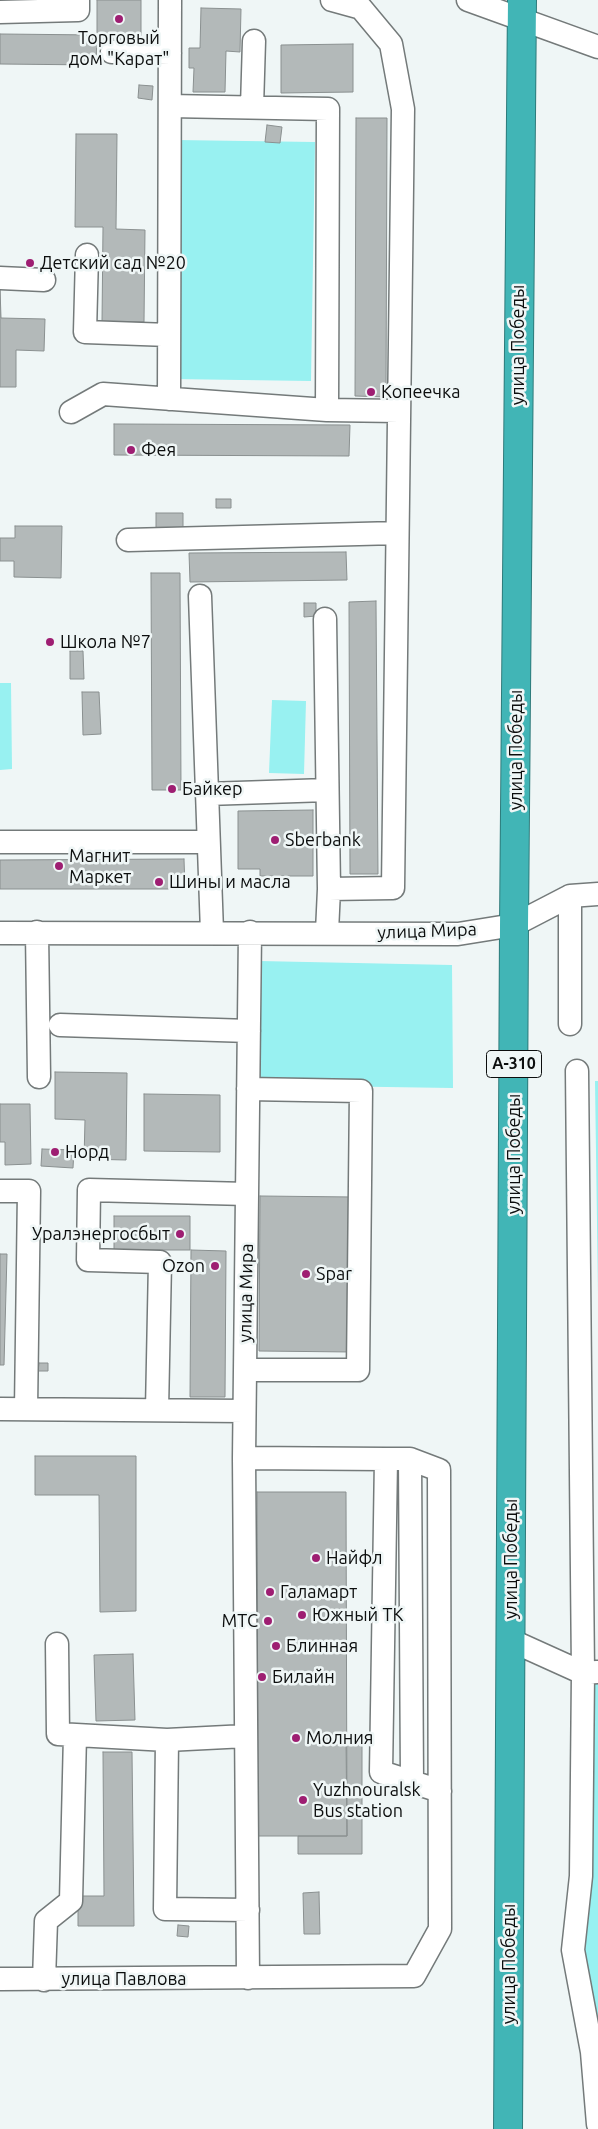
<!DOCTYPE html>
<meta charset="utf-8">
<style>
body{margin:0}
canvas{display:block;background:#eff6f6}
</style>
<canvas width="598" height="2129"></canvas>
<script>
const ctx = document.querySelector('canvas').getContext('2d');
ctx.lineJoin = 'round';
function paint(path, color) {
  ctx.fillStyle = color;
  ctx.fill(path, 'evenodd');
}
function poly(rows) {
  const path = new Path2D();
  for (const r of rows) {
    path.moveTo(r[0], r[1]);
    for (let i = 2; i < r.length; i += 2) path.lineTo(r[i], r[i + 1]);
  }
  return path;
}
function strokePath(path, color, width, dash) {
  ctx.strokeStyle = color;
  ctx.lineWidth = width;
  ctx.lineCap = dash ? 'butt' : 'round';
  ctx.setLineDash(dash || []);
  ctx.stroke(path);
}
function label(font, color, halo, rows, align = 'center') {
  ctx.font = font + ' Ubuntu,sans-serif';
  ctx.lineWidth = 5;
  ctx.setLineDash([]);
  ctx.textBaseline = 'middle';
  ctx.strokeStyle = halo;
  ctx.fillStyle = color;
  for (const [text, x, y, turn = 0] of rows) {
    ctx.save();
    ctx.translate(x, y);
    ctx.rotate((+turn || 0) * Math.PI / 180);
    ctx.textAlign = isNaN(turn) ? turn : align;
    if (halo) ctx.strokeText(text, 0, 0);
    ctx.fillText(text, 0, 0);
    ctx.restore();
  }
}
const green = poly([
 [176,140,315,142,311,381,172,379],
 [0,683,11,683,12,769,0,770],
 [272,700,306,701,304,774,269,773],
 [259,961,452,965,453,1088,253,1085],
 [595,1081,598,1081,598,1296],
 [598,1672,598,2052,573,1950,583,1673]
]);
const building = poly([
 [97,0,141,0,141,39,97,39,97,0],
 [201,8,241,9,240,52,226,51,225,92,193,92,194,68,189,68,189,48,200,48,201,8],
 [0,34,97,35,96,65,0,64,0,34],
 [353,44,353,92,281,93,281,45,353,44],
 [139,85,153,86,152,100,138,98,139,85],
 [356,118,387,118,386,397,355,396,356,118],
 [267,125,282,127,280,143,265,142,267,125],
 [76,134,117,134,116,229,145,230,144,322,102,322,103,227,75,227,76,134],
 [0,289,1,318,45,319,44,351,16,350,16,387,0,387,0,289],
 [114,424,350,425,349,456,114,455,114,424],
 [216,499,231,499,231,508,216,508,216,499],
 [156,513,183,513,183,529,156,529,156,513],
 [15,526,62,526,61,578,14,577,14,561,0,561,0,538,15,538,15,526],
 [346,552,347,580,190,582,189,553,346,552],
 [151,573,180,573,181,790,152,790,151,573],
 [376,601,378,874,350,874,349,602,376,601],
 [304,603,316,603,316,616,304,617,304,603],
 [70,651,83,651,84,679,70,679,70,651],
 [82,692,99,692,101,734,83,735,82,692],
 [313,810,313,876,260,876,260,869,238,869,238,811,313,810],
 [184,859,185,889,0,889,0,860,184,859],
 [55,1072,127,1073,126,1160,84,1159,85,1120,55,1119,55,1072],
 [144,1094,220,1095,220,1152,144,1151,144,1094],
 [0,1104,30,1104,31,1164,5,1165,5,1142,0,1142,0,1104],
 [42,1149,74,1150,73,1168,41,1166,42,1149],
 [260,1196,354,1197,352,1352,259,1351,260,1196],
 [114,1216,190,1216,190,1250,114,1250,114,1216],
 [191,1250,226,1251,225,1397,190,1397,191,1250],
 [0,1254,7,1254,4,1365,0,1365,0,1254],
 [39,1363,48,1363,48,1371,38,1371,39,1363],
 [35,1456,136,1456,136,1611,100,1612,99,1495,35,1495,35,1456],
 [257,1492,346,1492,347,1836,258,1836,257,1492],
 [133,1654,135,1720,96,1721,94,1655,133,1654],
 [346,1737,362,1737,362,1854,298,1854,298,1836,347,1836,346,1737],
 [103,1752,132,1752,134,1926,78,1926,78,1896,104,1896,103,1752],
 [319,1892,320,1934,304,1934,303,1893,319,1892],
 [178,1925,189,1926,188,1937,177,1936,178,1925]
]);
const minor = poly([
 [468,0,598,47],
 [0,12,78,10,78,0],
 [112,52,170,53],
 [170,106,328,109,327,410,399,411],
 [252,107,254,41],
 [87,255,85,332,169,335],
 [0,278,44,280],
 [169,399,170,0],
 [71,412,103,394,327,410],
 [128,540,397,533],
 [200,596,212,932],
 [325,619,329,889],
 [207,794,327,790],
 [0,842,208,842],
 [37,932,39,1077],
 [327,932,329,889,393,888,403,109,391,44,361,8,332,0],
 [0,933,458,934,514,925,570,896,598,894],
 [570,1024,570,896],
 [60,1025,249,1031],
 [577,1071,583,1673,581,1876,573,1950,592,2052,598,2124],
 [0,1191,29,1191,26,1409],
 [245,1370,358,1370,361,1091,248,1089],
 [0,1409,244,1411],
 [157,1410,160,1262,88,1260,89,1190,247,1194],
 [244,1458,386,1459,381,1772,440,1791],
 [410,1459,412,1782],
 [510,1640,583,1673,597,1672],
 [57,1644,58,1734,167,1740,246,1736],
 [167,1740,165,1909,248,1910],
 [248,1978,244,1458,250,932],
 [0,1979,414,1976,440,1929,439,1470,410,1459,386,1459],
 [44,1980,46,1921,71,1901,75,1735]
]);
const highway = poly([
 [508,2129,514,925,522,0]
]);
const markers = [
 [119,19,5,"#9e1e72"],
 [30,263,5,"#9e1e72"],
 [371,392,5,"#9e1e72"],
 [131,450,5,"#9e1e72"],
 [50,642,5,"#9e1e72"],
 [172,789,5,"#9e1e72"],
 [275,840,5,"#9e1e72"],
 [59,866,5,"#9e1e72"],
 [159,882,5,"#9e1e72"],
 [55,1152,5,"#9e1e72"],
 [180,1234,5,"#9e1e72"],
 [215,1266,5,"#9e1e72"],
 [306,1274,5,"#9e1e72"],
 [316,1558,5,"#9e1e72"],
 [270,1592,5,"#9e1e72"],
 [302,1615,5,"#9e1e72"],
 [268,1621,5,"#9e1e72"],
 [276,1646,5,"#9e1e72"],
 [262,1677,5,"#9e1e72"],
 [296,1738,5,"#9e1e72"],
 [303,1800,5,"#9e1e72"]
];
const shields = [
 [514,1064,55]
];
const shieldNames = [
 ["А-310",514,1064]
];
const poiNames = [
 ["Торговый",119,38,"center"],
 ["дом \"Карат\"",119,59,"center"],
 ["Детский сад №20",40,263],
 ["Копеечка",381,392],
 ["Фея",141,450],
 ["Школа №7",60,642],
 ["Байкер",182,789],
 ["Sberbank",285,840],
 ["Магнит",69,856],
 ["Маркет",69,877],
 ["Шины и масла",169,882],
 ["Норд",65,1152],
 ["Уралэнергосбыт",170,1234,"right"],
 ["Ozon",205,1266,"right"],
 ["Spar",316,1274],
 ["Найфл",326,1558],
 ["Галамарт",280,1592],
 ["Южный ТК",312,1615],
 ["МТС",258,1621,"right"],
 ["Блинная",286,1646],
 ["Билайн",272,1677],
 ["Молния",306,1738],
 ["Yuzhnouralsk",313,1790],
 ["Bus station",313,1811]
];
const streetNames = [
 ["улица Победы",518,345,-90],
 ["улица Победы",516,750,-90],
 ["улица Мира",427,931,-2],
 ["улица Победы",514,1154,-90],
 ["улица Мира",246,1293,-89],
 ["улица Победы",511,1559,-90],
 ["улица Победы",509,1964,-90],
 ["улица Павлова",124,1979]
];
paint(green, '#98f1f1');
paint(building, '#b3b9b9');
strokePath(building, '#8a9090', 1);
strokePath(minor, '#747a7a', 25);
strokePath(highway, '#2e7b7b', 30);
strokePath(minor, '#fff', 22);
strokePath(highway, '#41b5b6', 28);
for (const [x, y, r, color] of markers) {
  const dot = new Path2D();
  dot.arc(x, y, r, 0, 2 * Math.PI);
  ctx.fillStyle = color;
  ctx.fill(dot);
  strokePath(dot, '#eff6f6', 2);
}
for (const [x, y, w] of shields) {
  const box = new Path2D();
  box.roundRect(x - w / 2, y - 13.5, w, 27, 4);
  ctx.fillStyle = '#eff6f6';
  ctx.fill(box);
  strokePath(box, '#0c0e0e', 1);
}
label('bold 16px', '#0c0e0e', null, shieldNames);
label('18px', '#0c0e0e', '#eff6f6', poiNames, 'left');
label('18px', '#0c0e0e', '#eff6f6', streetNames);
</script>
